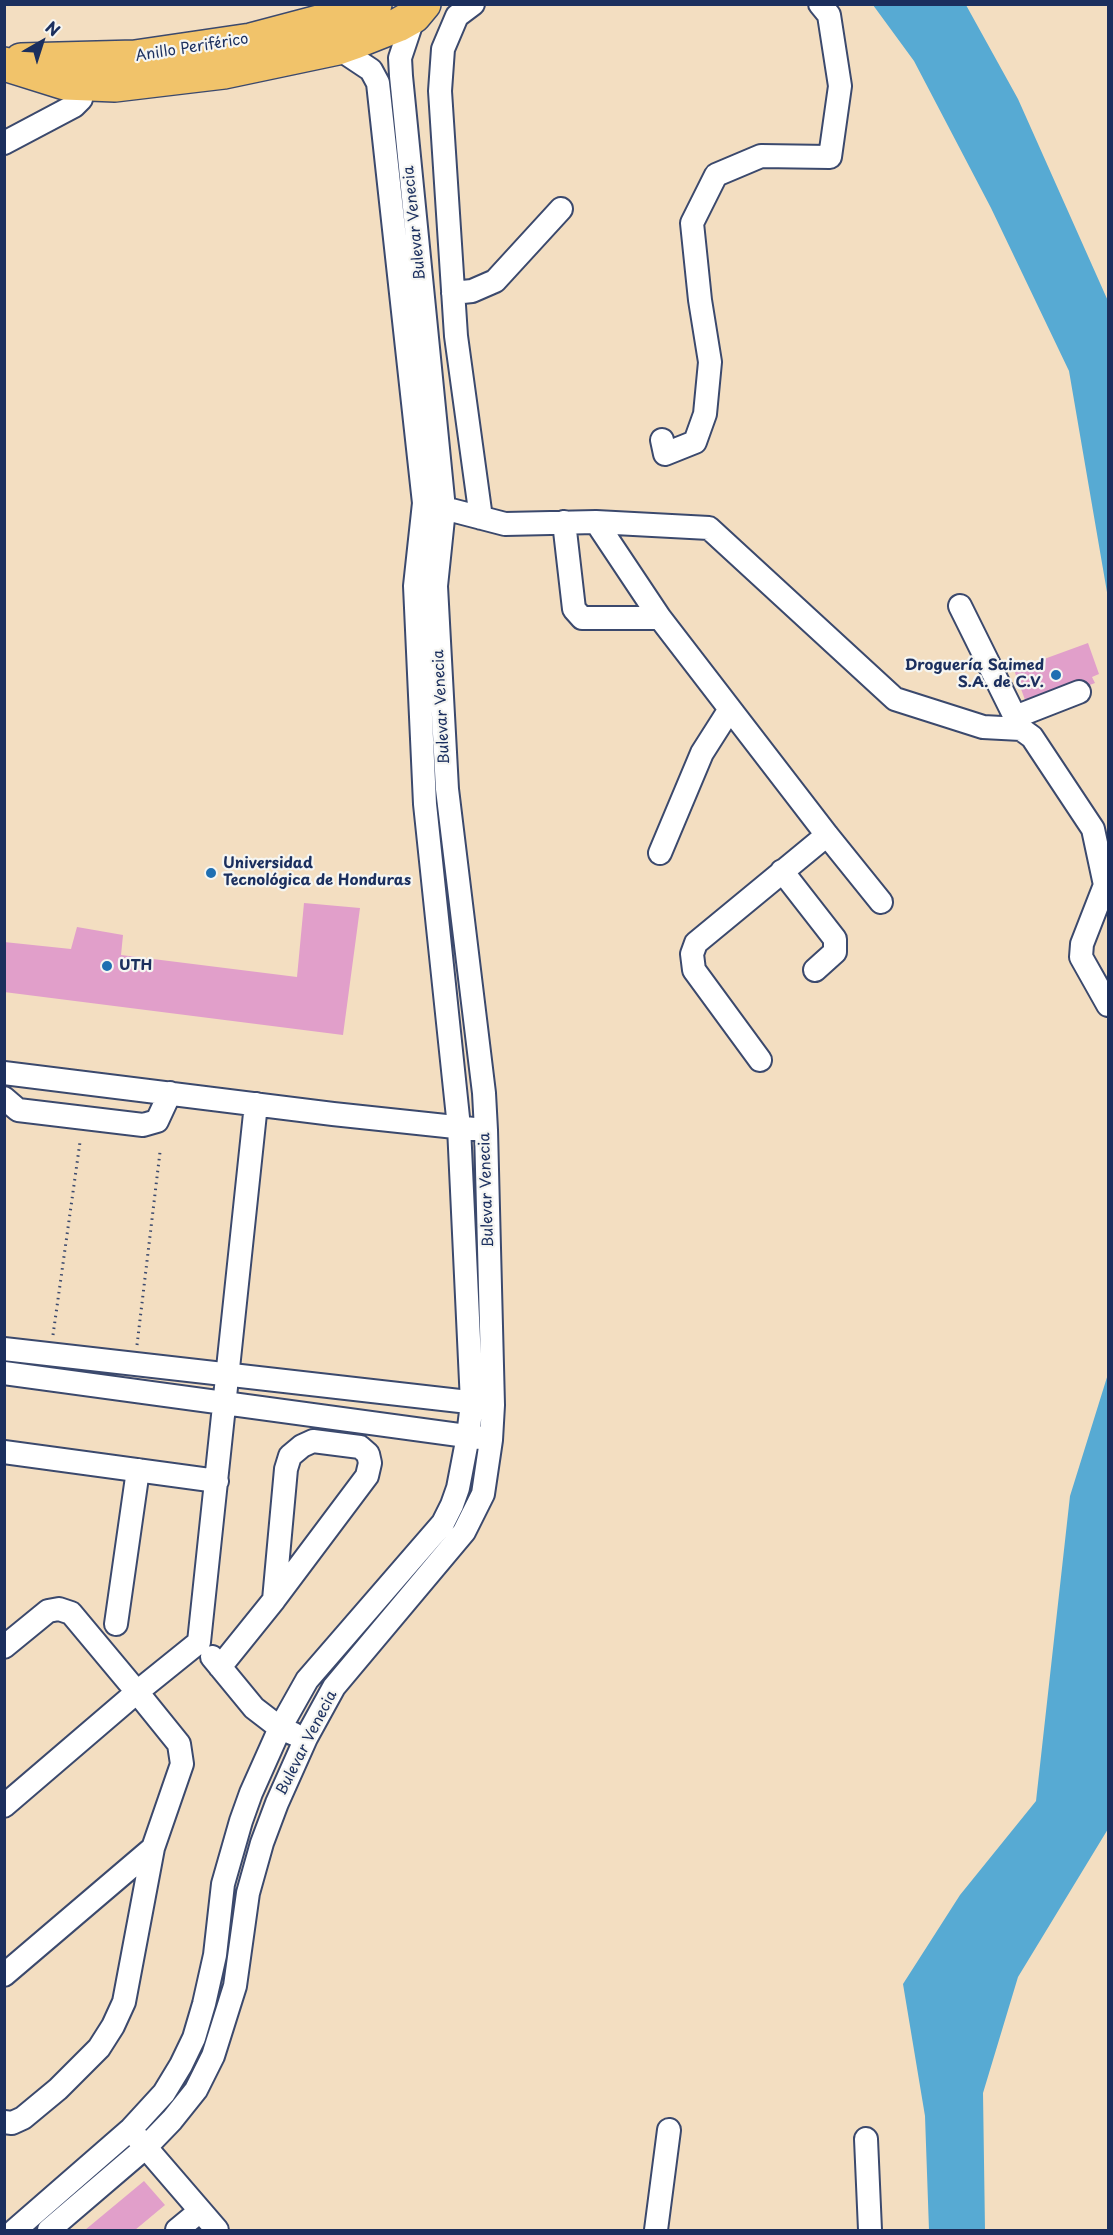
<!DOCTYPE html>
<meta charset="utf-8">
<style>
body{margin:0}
#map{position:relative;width:1113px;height:2235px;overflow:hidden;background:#f3dec1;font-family:"Playpen Sans",sans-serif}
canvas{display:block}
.frame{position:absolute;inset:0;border:6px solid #1b2f5e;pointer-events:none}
.north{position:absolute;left:12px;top:12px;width:60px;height:60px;-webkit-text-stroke:4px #f6f6f2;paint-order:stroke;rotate:39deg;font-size:16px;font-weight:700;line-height:24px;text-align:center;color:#1b2f5e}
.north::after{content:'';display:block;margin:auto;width:21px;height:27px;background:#1b2f5e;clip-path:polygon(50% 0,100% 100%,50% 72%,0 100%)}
</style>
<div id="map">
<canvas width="1113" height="2235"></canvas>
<div class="frame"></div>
<div class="north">N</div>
</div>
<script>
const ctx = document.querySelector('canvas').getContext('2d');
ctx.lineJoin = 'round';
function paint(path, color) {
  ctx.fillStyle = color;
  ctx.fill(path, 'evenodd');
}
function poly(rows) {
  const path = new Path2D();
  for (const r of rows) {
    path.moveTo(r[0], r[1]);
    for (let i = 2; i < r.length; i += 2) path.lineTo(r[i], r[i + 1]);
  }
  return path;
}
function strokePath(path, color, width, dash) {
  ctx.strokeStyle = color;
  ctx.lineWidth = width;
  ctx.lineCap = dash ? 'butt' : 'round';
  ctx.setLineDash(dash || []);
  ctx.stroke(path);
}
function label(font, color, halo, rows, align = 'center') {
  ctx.font = font + ' "Playpen Sans",sans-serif';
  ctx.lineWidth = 4.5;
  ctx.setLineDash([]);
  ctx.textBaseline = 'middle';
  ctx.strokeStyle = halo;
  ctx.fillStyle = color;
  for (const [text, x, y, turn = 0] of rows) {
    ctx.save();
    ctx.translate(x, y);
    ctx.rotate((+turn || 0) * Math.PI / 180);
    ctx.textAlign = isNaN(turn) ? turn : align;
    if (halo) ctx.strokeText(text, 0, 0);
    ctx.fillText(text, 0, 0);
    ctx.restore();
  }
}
const water = poly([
 [873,5,966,5,1018,99,1108,301,1108,598,1069,371,991,208,914,61],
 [1108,1374,1108,1829,1018,1977,983,2093,985,2230,929,2230,925,2116,903,1984,960,1895,1036,1801,1070,1496]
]);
const building = poly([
 [1088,643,1099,674,1092,677,1095,683,1028,708,1014,670],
 [304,903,360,908,343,1035,4,992,4,942,71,949,77,927,123,935,121,955,297,977],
 [144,2181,165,2205,135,2230,85,2230]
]);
const path = poly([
 [53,1335,80,1142],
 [137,1345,160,1152]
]);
const minor = poly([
 [473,4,457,16,443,49,440,91,456,336,481,518],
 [4,143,74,106,81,99,84,84],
 [453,293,472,291,495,281,561,209],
 [662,440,665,454,695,442,705,414,710,362,700,300,692,223,716,175,761,156,830,157,840,86,829,15,820,4],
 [432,505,505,524,596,522,709,528,895,699,983,727,1021,729,1032,737,1093,829,1105,885,1082,944,1081,957,1108,1005],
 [564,522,574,609,582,618,660,618],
 [596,522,660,618,827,835,881,902],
 [960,606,1021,729],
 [1015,717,1079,692],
 [660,853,702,753,730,709],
 [782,871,835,939,835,952,815,970],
 [760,1060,694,970,692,954,696,943,827,835],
 [4,1073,333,1114,474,1129],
 [4,1098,18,1110,143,1125,157,1121,170,1093],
 [4,1349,486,1404],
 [4,1373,481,1438],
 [4,1452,217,1481],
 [116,1624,138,1470],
 [4,1647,48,1611,59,1609,71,1613,137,1692,199,1642,256,1104],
 [212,1657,254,1708,280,1728,294,1734],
 [220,1667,274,1600,367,1476,370,1463,368,1454,360,1447,313,1441,302,1446,290,1456,286,1469,274,1600],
 [4,1806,137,1692,179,1744,182,1764,153,1848,124,2002,113,2026,99,2048,58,2089,23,2118,12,2123,4,2122],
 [4,1975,153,1848],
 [136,2136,217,2230],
 [866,2139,870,2230],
 [15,2230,131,2129,164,2093,181,2065,194,2038,204,2004,215,1955,223,1884,241,1821,251,1793,280,1728,307,1680,443,1523,452,1505,458,1488,468,1436,472,1403,459,1127,425,804,415,586,424,503,378,83,371,70,338,48],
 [49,2230,146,2147,172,2120,196,2090,213,2056,235,1986,248,1893,262,1843,277,1803,306,1738,334,1687,464,1532,483,1494,491,1440,493,1405,486,1130,484,1093,447,789,436,586,444,509,401,76,400,58,414,16],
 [177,2230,200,2211],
 [656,2230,669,2130]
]);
const highway = poly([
 [21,60,135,57,251,40,360,11,375,4],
 [4,64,65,83,115,85,224,72,338,48,355,42,398,25,414,16,424,4]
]);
const markers = [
 [1056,675,6,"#1f6fb2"],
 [211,873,6,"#1f6fb2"],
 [107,966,6,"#1f6fb2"]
];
const streetNames = [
 ["Anillo Periférico",192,48,-9],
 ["Bulevar Venecia",415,223,-96],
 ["Bulevar Venecia",442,707,-93],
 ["Bulevar Venecia",487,1190,-92],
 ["Bulevar Venecia",307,1743,-63]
];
const poiNames = [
 ["Droguería Saimed",1044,666,"right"],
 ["S.A. de C.V.",1044,683,"right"],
 ["Universidad",223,864],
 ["Tecnológica de Honduras",223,881],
 ["UTH",119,966]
];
paint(water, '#57aad3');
paint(building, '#e19fca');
strokePath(minor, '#3b496d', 26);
strokePath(highway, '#3b496d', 36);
strokePath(path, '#3b496d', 3, [1.5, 4.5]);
strokePath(minor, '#fff', 22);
strokePath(highway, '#f1c36a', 33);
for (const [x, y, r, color] of markers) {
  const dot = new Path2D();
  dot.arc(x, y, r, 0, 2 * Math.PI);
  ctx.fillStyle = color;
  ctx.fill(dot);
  strokePath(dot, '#f6f6f2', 2);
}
label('15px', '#1b2f5e', '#f6f6f2', streetNames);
label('bold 15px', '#1b2f5e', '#f6f6f2', poiNames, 'left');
</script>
